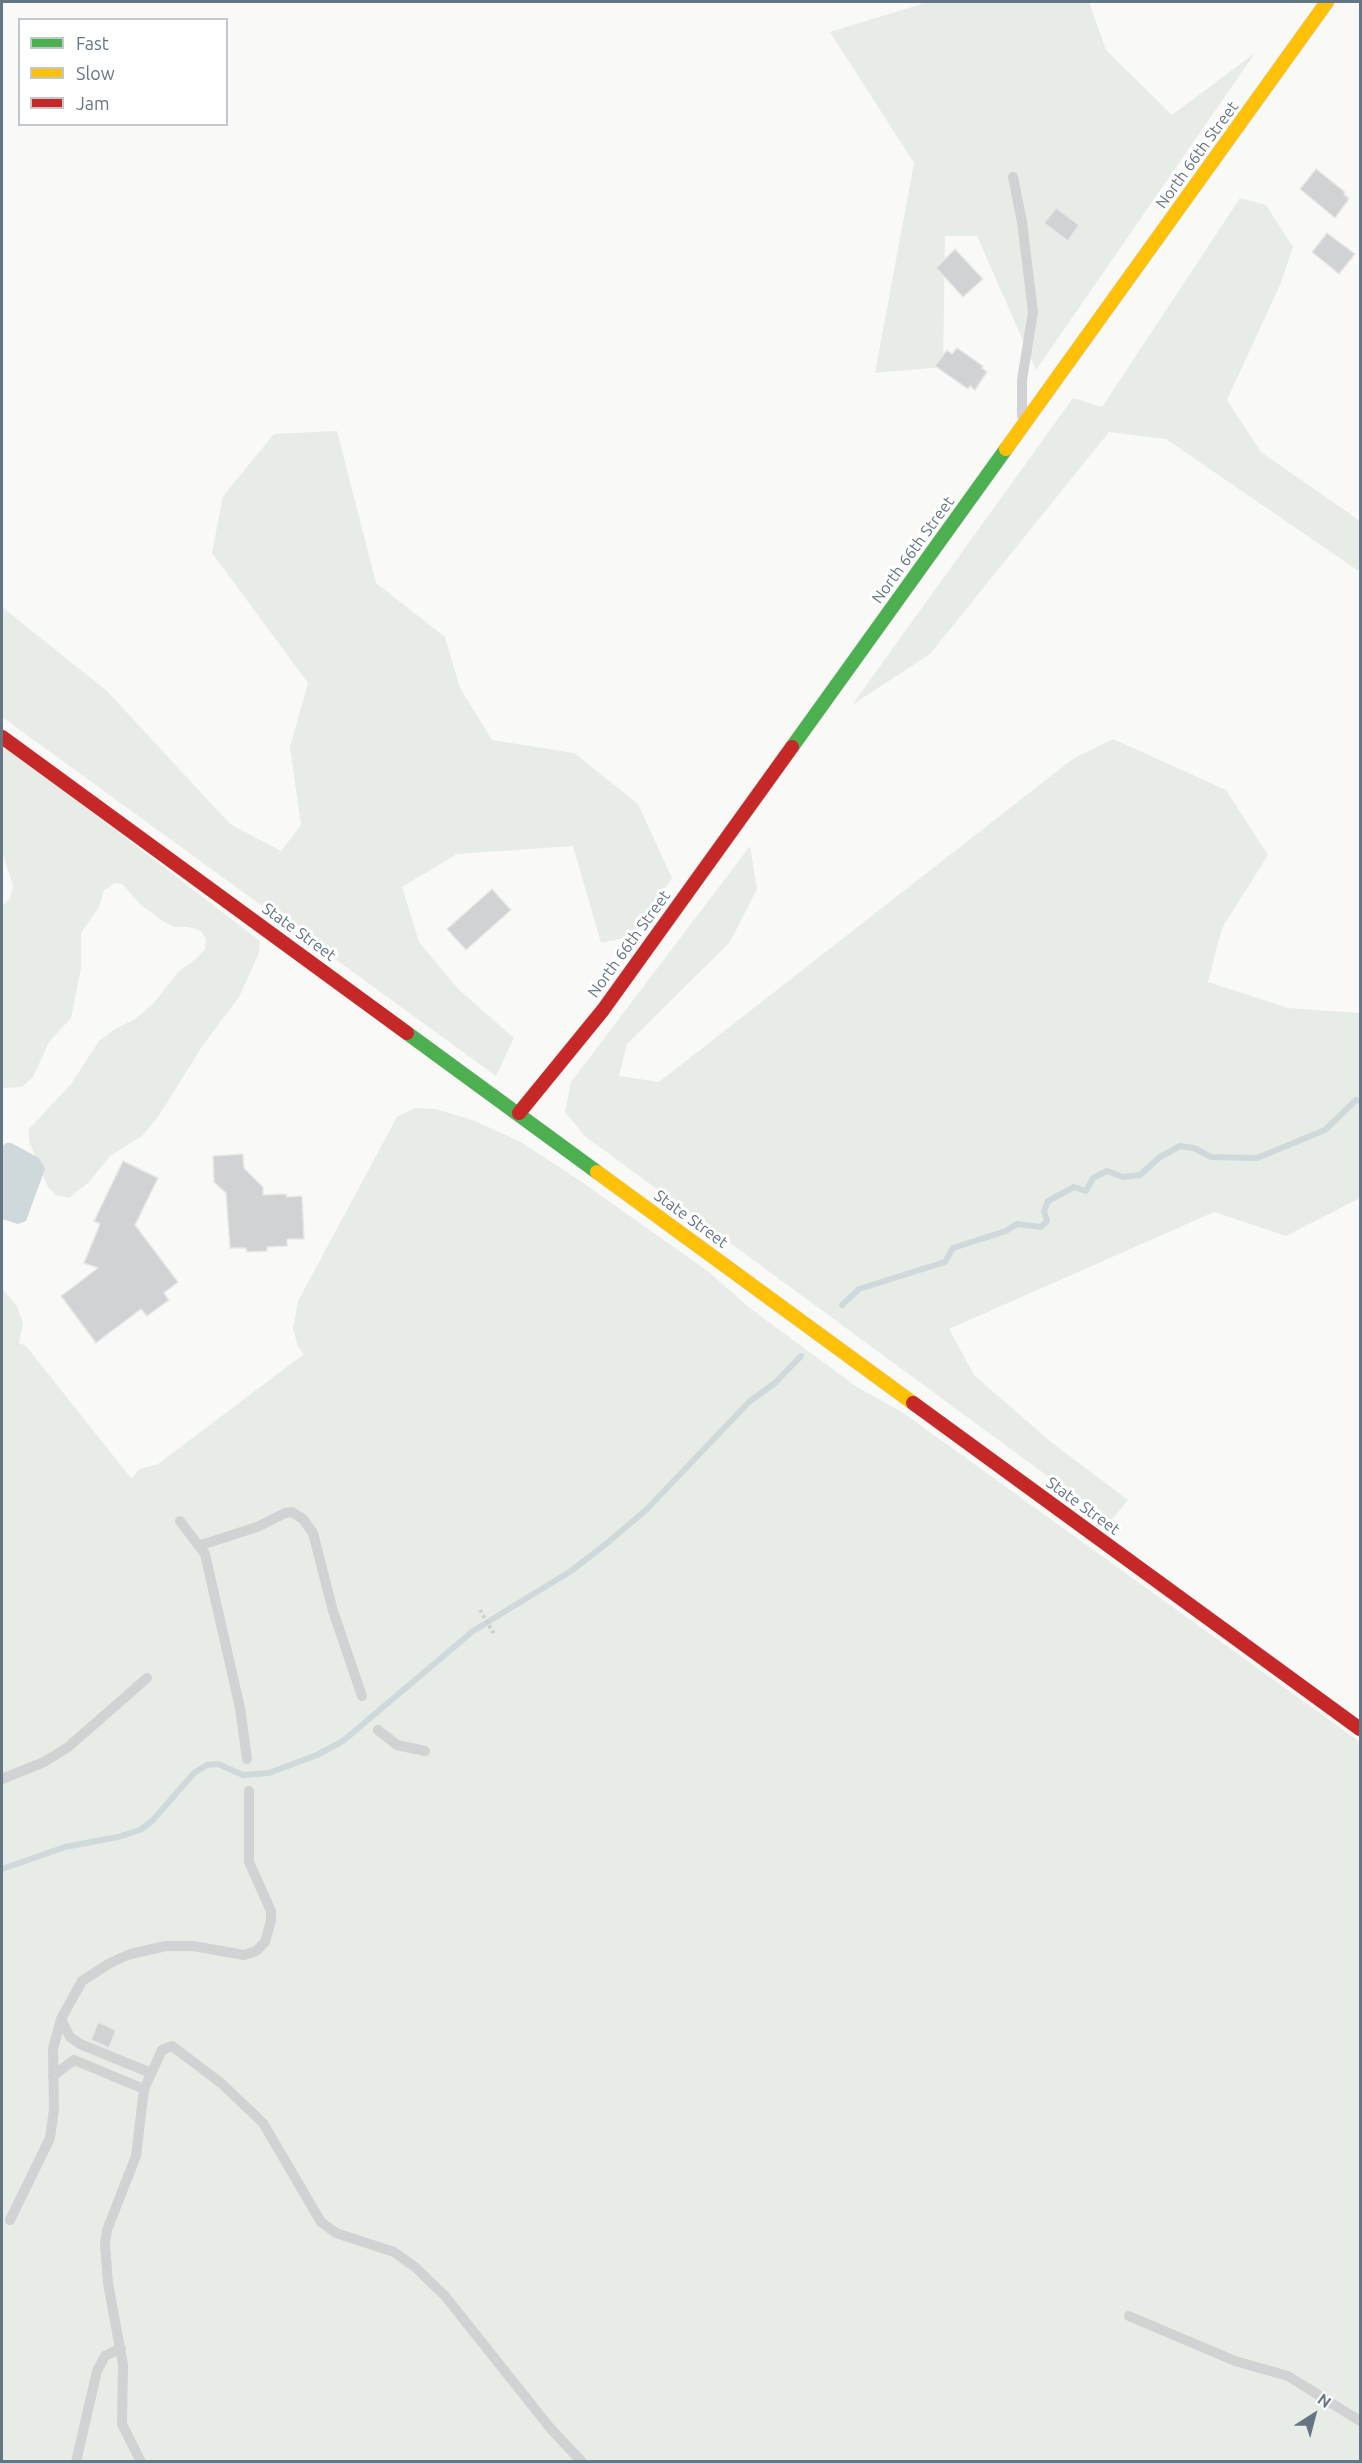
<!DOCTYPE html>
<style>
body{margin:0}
#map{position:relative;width:1362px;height:2463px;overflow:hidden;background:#f9f9f8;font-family:Ubuntu,sans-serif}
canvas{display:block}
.frame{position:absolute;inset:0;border:3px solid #647583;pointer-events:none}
.legend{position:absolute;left:18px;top:18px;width:210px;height:108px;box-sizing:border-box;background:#fff;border:2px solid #c1c8cd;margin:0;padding:8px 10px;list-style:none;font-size:18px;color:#647583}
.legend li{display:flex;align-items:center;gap:12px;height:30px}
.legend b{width:30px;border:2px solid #c1c8cd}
.north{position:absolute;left:1284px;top:2385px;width:60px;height:60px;-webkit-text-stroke:4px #fff;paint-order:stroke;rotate:36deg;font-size:16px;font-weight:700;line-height:24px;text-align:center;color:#647583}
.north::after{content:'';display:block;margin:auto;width:21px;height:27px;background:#647583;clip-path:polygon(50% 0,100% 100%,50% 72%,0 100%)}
</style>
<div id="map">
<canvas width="1362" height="2463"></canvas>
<div class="frame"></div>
<ul class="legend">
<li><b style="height:8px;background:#4caf50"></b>Fast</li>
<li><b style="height:8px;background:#ffc107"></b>Slow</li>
<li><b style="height:8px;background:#c62828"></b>Jam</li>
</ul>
<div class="north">N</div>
</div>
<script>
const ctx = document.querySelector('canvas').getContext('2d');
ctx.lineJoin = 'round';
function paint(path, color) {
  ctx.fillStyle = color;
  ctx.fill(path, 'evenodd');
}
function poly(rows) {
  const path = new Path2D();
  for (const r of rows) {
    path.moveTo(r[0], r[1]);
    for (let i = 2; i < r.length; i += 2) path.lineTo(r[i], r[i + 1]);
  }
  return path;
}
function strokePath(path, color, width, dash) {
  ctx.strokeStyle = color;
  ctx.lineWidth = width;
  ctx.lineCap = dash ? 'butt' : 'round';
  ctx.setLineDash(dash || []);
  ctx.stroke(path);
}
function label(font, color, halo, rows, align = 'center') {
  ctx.font = font + ' Ubuntu,sans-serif';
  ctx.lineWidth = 6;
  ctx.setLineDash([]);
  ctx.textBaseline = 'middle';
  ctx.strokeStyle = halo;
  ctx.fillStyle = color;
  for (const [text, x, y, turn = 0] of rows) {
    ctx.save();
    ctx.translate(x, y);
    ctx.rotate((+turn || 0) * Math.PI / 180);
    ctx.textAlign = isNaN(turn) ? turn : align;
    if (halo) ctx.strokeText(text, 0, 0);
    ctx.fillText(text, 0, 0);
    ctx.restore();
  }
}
const green = poly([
 [928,2,1089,2,1106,50,1172,115,1255,53,1036,370,977,236,945,236,943,367,875,373,914,163,830,32],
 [1240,198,1266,205,1293,247,1280,285,1227,400,1261,452,1360,521,1360,572,1166,439,1109,432,930,654,852,705,1073,398,1102,407],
 [337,431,376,583,445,637,460,688,492,740,574,753,638,804,672,878,632,936,601,943,573,846,457,854,402,887,419,942,459,990,514,1038,496,1076,2,717,2,607,107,691,230,824,281,851,301,825,290,747,308,683,212,553,223,496,274,434],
 [1113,739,1226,790,1268,855,1222,928,1208,982,1288,1008,1360,1013,1360,1198,1286,1236,1214,1212,949,1329,974,1375,1051,1442,1128,1500,1110,1522,586,1137,565,1112,571,1082,750,846,757,889,730,942,627,1044,619,1076,659,1082,1074,758],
 [2,743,260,941,259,953,239,997,203,1045,158,1117,142,1136,110,1156,89,1182,69,1198,56,1195,48,1187,29,1141,29,1129,71,1084,99,1041,115,1029,135,1019,153,1004,179,971,196,959,205,949,206,939,201,931,188,927,174,927,161,920,141,905,122,884,115,883,104,890,99,907,81,933,81,968,71,1018,49,1042,33,1077,22,1087,2,1088,2,905,10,899,13,886,2,852],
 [415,1108,436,1109,475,1121,521,1142,579,1180,709,1272,751,1309,857,1387,902,1412,1360,1742,1360,2461,2,2461,2,1288,17,1306,23,1323,19,1343,26,1346,131,1478,140,1469,158,1464,304,1354,298,1347,293,1328,298,1301,397,1117]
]);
const water = poly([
 [6,1143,11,1143,39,1158,45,1169,26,1221,18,1224,2,1219,2,1147]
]);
const stream = poly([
 [842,1305,859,1289,945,1262,953,1248,1006,1231,1017,1224,1041,1227,1047,1221,1044,1211,1048,1201,1074,1187,1086,1191,1093,1178,1107,1171,1123,1177,1140,1175,1160,1157,1180,1146,1194,1148,1211,1157,1257,1158,1325,1130,1356,1100,1360,1101],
 [2,1869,65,1847,118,1837,140,1830,153,1820,194,1773,207,1765,218,1764,243,1775,269,1773,317,1755,343,1741,473,1631,571,1571,606,1544,646,1510,749,1402,775,1383,801,1356]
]);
const building = poly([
 [1316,169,1345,192,1344,194,1349,199,1335,218,1300,189,1316,169],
 [1056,208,1079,225,1068,241,1044,223,1056,208],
 [1327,233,1355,254,1339,274,1312,252,1327,233],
 [955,249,983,279,963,297,936,268,955,249],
 [957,348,983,366,982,368,987,372,975,390,970,386,968,389,935,366,947,350,952,354,957,348],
 [492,889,511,910,466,950,447,929,492,889],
 [243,1154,244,1168,263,1187,263,1195,286,1194,287,1197,302,1196,304,1239,287,1239,287,1246,267,1247,267,1251,247,1252,246,1248,230,1248,226,1193,214,1182,213,1156,243,1154],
 [123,1161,158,1178,135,1225,178,1282,164,1293,169,1300,147,1316,141,1309,96,1343,61,1296,98,1268,84,1263,100,1224,94,1221,123,1161],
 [98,2022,116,2030,109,2048,91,2040,98,2022]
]);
const path = poly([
 [480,1610,494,1634]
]);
const lane = poly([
 [1013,177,1022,222,1033,312,1022,380,1022,416],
 [180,1521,205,1554,240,1708,247,1759],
 [201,1545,257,1527,285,1513,292,1512,303,1519,313,1533,333,1611,362,1696],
 [378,1730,397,1745,425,1751],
 [2,1779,44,1762,67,1748,147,1678],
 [61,2019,70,2037,80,2044,151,2073],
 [53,2076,74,2060,144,2089],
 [10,2220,50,2138,54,2109,53,2049,61,2019,82,1981,110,1963,130,1954,166,1946,193,1946,244,1955,256,1951,265,1942,271,1921,271,1911,249,1862,249,1791],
 [1129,2316,1235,2361,1288,2376,1360,2421],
 [76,2462,97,2371,105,2356,121,2348],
 [141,2462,122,2424,123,2365,108,2283,105,2244,107,2230,136,2156,144,2089,162,2050,172,2046,221,2083,263,2123,321,2222,336,2233,394,2252,415,2267,445,2296,551,2429,582,2462]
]);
const fast = poly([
 [792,747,1006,449],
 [407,1033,597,1172]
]);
const slow = poly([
 [1006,449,1327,2],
 [597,1172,913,1403]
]);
const jam = poly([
 [2,737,407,1033],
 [519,1113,603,1010,792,747],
 [913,1403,1360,1729]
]);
const streetNames = [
 ["North 66th Street",1197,155,-54],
 ["North 66th Street",913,550,-54],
 ["State Street",299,932,36],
 ["North 66th Street",629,944,-54],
 ["State Street",691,1219,36],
 ["State Street",1083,1506,36]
];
paint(green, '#e8ece6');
paint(water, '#cfd8da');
strokePath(stream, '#cfd8da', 6);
paint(building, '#d1d2d3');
strokePath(building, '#e8e8e8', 1.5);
strokePath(fast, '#d5d7d7', 15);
strokePath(slow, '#d5d7d7', 15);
strokePath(jam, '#d5d7d7', 15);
strokePath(path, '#cecfcf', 4, [3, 3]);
strokePath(lane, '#d0d2d3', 10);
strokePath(fast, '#4caf50', 14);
strokePath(slow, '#ffc107', 14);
strokePath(jam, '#c62828', 14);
label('16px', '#647583', '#fff', streetNames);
</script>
